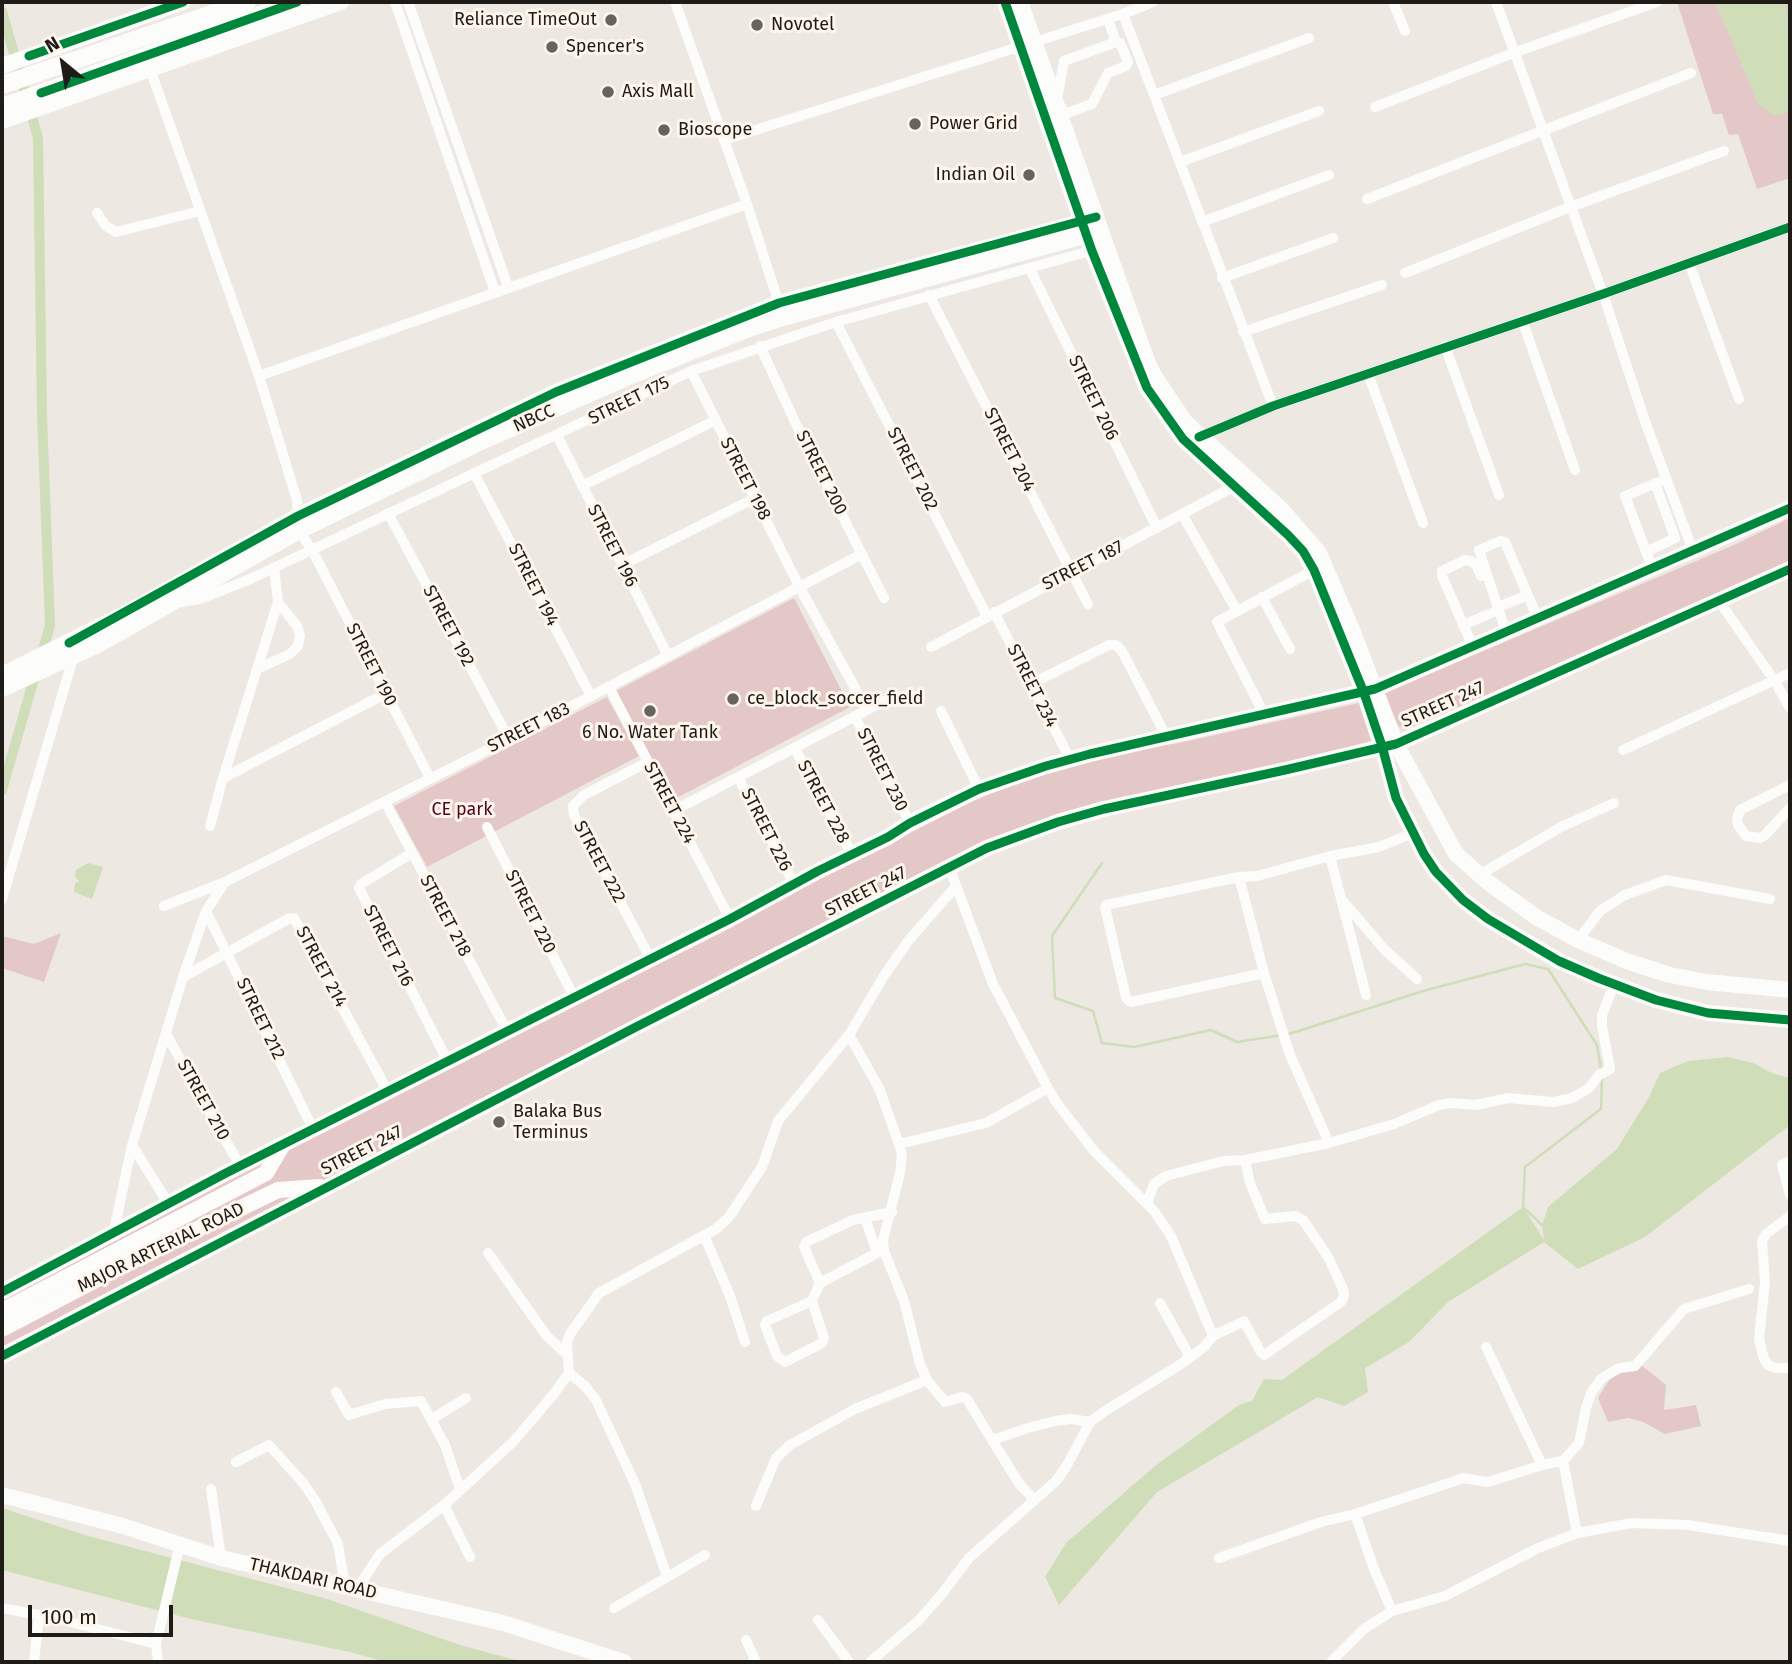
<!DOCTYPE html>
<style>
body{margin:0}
#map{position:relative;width:1792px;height:1664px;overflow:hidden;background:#ede8e2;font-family:"Fira Sans",sans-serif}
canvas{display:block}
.frame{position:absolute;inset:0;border:4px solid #1f1b17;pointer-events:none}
.north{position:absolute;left:28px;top:28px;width:70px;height:70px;-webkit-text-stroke:5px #fef6ec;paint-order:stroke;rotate:330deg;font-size:19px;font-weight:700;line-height:28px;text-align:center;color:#1f1b17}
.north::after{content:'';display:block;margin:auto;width:24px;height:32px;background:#1f1b17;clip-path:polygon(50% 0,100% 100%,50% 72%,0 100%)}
.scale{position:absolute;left:28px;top:1605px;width:145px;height:32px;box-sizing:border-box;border:4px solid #1f1b17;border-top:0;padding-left:9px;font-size:21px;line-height:24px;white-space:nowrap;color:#1f1b17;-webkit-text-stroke:5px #fef6ec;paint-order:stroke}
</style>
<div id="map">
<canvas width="1792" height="1664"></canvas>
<div class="frame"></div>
<div class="north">N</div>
<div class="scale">100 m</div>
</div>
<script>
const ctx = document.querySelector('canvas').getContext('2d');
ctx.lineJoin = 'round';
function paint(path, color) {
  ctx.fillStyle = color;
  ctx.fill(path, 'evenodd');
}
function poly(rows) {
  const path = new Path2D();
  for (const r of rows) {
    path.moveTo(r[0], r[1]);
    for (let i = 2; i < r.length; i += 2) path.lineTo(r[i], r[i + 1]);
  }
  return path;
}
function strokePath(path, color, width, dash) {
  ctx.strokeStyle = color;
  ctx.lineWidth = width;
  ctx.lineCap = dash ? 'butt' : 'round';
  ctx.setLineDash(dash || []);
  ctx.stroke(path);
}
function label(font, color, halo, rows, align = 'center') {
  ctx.font = font + ' "Fira Sans",sans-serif';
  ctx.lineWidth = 6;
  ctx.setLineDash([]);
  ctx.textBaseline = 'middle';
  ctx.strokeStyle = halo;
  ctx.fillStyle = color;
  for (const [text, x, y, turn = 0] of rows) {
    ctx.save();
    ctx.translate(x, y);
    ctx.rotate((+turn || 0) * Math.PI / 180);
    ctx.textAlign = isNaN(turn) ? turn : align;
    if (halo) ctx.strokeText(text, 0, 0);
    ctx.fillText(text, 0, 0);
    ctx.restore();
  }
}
const green = poly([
 [1677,2,1790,2,1790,178,1757,189,1738,134,1729,135,1722,114,1713,114],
 [1790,518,1790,563,1427,721,1404,730,1398,726,1384,693,1734,545],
 [794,598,850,707,673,800,616,691],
 [607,697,639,756,427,867,394,806],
 [1359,703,1371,741,1239,775,1075,810,2,1347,2,1299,104,1243,975,800,1032,778,1125,752,1184,742],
 [61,933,44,982,2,968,2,936,34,944],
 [1641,1365,1666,1385,1664,1410,1696,1405,1701,1426,1665,1434,1643,1422,1628,1418,1608,1422,1598,1398,1611,1377]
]);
const water = poly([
 [1715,2,1785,2,1790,29,1790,109,1782,115,1773,115,1758,104],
 [88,863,103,867,92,899,74,892,75,884,79,881,75,877,76,870],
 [1728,1057,1753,1063,1774,1074,1790,1078,1790,1125,1645,1237,1578,1269,1544,1242,1448,1302,1409,1342,1365,1368,1368,1392,1344,1406,1318,1397,1157,1492,1059,1605,1045,1577,1066,1543,1155,1466,1239,1405,1252,1401,1264,1379,1282,1380,1523,1207,1544,1240,1542,1225,1548,1207,1617,1149,1649,1097,1660,1073,1688,1061],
 [2,1508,88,1536,324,1598,460,1645,523,1662,386,1662,350,1652,195,1620,2,1570]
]);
const stream = poly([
 [1102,863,1052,936,1055,998,1093,1011,1102,1043,1134,1047,1211,1030,1237,1042,1282,1035],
 [1289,1034,1423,991,1525,964,1548,969,1597,1045,1601,1069],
 [1542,1225,1523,1207,1525,1167,1601,1109,1602,1076]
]);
const canal = poly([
 [2,11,38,138,42,415,50,625,41,657],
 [2,790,36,672]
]);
const street = poly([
 [395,2,495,292],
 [408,2,508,287],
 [675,2,747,204,780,307],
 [1393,2,1405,31],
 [1496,2,1603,294,1646,424,1693,551],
 [1123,14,1273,406],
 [1108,19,1116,42,1064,61,1057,99,1063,111,1067,113,1092,104,1108,73,1126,66,1128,62,1120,43,1116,42],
 [150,69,259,376,297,500,299,531,312,550,430,778],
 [1154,95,1309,38],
 [1375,107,1513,53,1657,2],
 [724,140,1123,14,1153,2],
 [1180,162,1319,111],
 [1367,199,1691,73],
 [97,213,106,226,116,232,200,211],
 [1202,222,1329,175],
 [1689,263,1739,399],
 [1030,269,1157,528],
 [1405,273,1570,207,1724,151],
 [1222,278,1333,238],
 [929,295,1088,604],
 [1522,320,1575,470],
 [836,322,987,616],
 [1243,332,1382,285],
 [760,346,795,422,884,598],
 [1445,346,1499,495],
 [691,371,799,586,867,710],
 [1368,374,1423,523],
 [259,376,747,204],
 [557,435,668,656],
 [1199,437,1273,406,1603,294,1790,227],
 [474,473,591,696],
 [582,486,716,420],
 [388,513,509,739],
 [1182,514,1237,611],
 [1646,552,1675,538,1655,483],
 [622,565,755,498],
 [1653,570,1625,496,1666,479],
 [1262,597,1290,649],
 [1719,601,1774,680,1790,708],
 [181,602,200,599,248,580,691,371,836,322,1097,249],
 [1498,607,1528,595],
 [994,612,1070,759],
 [1463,625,1494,612],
 [1506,632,1479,550,1500,541,1505,542,1538,619],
 [931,647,1235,486],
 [1473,647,1442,576,1442,571,1465,560,1471,561,1476,565,1481,576],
 [257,669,290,654,298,646,300,636,297,626,278,602],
 [1031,684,1109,645,1116,645,1122,651,1167,738],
 [609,687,730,919],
 [941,711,979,789],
 [1265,716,1217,622,1314,570],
 [855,717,910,823],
 [795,749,852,854],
 [1623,750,1790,673],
 [648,762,584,795,573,806,574,815,650,958],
 [738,777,794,884],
 [223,778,385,694],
 [1790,785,1740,810,1737,819,1738,825,1746,836,1760,838,1765,835,1790,808],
 [385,802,507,1031],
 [673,811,894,696],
 [210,826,223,778,278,602,274,568],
 [487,827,574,997],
 [412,853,361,884,359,888,447,1060],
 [1330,856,1366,995],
 [1479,875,1561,827,1614,803],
 [1239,877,1264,973,1290,1055,1329,1143],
 [2,899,74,655],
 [1342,900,1385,950,1417,979],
 [164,906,225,882],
 [206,911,313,1129],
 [1578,940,1600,911,1625,895,1666,880,1770,899],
 [1264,973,1131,1002,1126,998,1105,907,1106,905,1239,877,1257,876,1330,856,1379,847,1413,833],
 [183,977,288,919,294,918,388,1092],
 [166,1034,240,1166],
 [849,1035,879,1088,899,1144,902,1154,900,1173,883,1240,884,1251,904,1301,920,1364,927,1380,945,1402,962,1397,967,1399,992,1440,1031,1427,1055,1421,1071,1419,1090,1422],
 [899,1144,986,1123,1048,1088],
 [132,1145,168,1203],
 [1790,1161,1782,1165,1790,1195],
 [1147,1203,1154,1184,1166,1176,1223,1161,1245,1160,1329,1143,1394,1124,1439,1105,1451,1103,1476,1105,1508,1098,1553,1102,1572,1098,1589,1088,1599,1075,1610,1069,1602,1026,1602,1015,1614,984],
 [1790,1216,1766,1234,1762,1241,1765,1282,1759,1339,1764,1359,1768,1365,1775,1368,1790,1368],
 [114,1231,132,1145,183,977,206,911,225,882,509,739,862,554],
 [704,1235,730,1296,745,1342],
 [488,1253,546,1335,567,1355],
 [820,1283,804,1247,806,1242,853,1220,892,1212],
 [812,1301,767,1321,765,1325,777,1356,785,1362,822,1343,824,1338,812,1301,820,1283,877,1253,865,1218],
 [1160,1303,1190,1357],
 [1213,1336,1244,1321,1260,1351,1264,1355,1341,1302,1344,1296,1343,1289,1328,1257,1303,1220,1295,1216,1265,1219,1250,1183,1245,1160],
 [1486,1347,1542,1465],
 [569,1373,585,1386,596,1400,635,1484,667,1576],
 [336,1392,349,1415,385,1404,421,1401,445,1445,460,1489],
 [432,1419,466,1398],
 [992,1440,1020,1485,1035,1500],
 [236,1462,269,1445,304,1484,316,1502,338,1544,345,1587],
 [211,1489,221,1558],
 [444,1505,470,1557],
 [756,1506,776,1458,790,1445,855,1409,927,1380],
 [1355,1514,1374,1569,1392,1611],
 [1577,1533,1563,1461,1579,1443,1586,1408,1591,1393,1601,1379,1619,1368,1635,1366,1684,1309,1749,1289],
 [1219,1558,1321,1522,1355,1514,1455,1481,1463,1478,1488,1482,1542,1465,1563,1461],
 [357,1589,380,1554,444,1505,477,1475,513,1442,553,1395,569,1373,567,1342,570,1334,599,1293,716,1229,729,1217,762,1167,778,1121,849,1035,885,974,909,940,956,886],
 [2,1608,59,1619,156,1644],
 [614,1608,705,1555],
 [818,1620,849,1662],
 [746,1640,756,1662],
 [34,1662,39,1615],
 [158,1662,156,1644,180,1544],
 [870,1662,918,1621,941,1595,969,1558,1056,1481,1066,1467,1090,1422,1105,1411,1181,1364,1204,1347,1213,1336,1171,1236,1154,1211,1094,1151,1056,1102,1048,1088,993,984,949,867],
 [1331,1662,1364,1629,1392,1611,1445,1596,1538,1548,1577,1533,1632,1523,1688,1525,1790,1541]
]);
const secondary = poly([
 [1005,2,1092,251,1147,388,1183,439,1288,535,1303,551,1314,570,1364,693,1382,746,1396,798,1424,854,1436,872,1463,900,1488,919,1559,961,1598,978,1656,1000,1708,1013,1790,1020],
 [1020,2,1147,361,1155,377,1185,422,1282,510,1319,553,1353,632,1396,744,1456,854,1489,883,1536,917,1578,940,1629,962,1670,975,1707,982,1790,990],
 [2,66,183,2],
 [2,121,341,2],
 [2,675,124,614,298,516,556,392,779,303,1089,220],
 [2,689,98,645,299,531,477,444,631,376,749,329,783,318,1095,233],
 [2,1292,226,1173,730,919,818,871,888,837,910,823,979,789,1046,766,1090,754,1375,689,1790,508],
 [2,1311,266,1173,282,1146],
 [2,1329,132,1261,278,1190,320,1187],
 [2,1356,636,1027,987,848,1058,822,1104,809,1285,770,1396,744,1790,569],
 [2,1495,123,1526,221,1558,503,1623,624,1662]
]);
const primary = poly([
 [2,85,247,2],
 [2,107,297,2]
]);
const cycleway = poly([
 [1005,2,1092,251,1147,388,1183,439,1288,535,1303,551,1314,570,1364,693,1382,746,1396,798,1424,854,1436,872,1463,900,1488,919,1559,961,1598,978,1656,1000,1708,1013,1790,1020],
 [29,56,183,2],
 [41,93,297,2],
 [1199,437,1273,406,1603,294,1790,227],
 [69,643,298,516,556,392,779,303,1096,217],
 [2,1292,226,1173,730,919,818,871,888,837,910,823,979,789,1046,766,1090,754,1375,689,1790,508],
 [2,1356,636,1027,987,848,1058,822,1104,809,1285,770,1396,744,1790,569]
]);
const markers = [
 [611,20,7,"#67635e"],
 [757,25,7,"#67635e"],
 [552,47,7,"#67635e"],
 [608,92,7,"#67635e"],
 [915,124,7,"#67635e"],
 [664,130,7,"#67635e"],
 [1029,175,7,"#67635e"],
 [733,699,7,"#67635e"],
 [650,711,7,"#67635e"],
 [499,1122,7,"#67635e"]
];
const poiNames = [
 ["Reliance TimeOut",597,20,"right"],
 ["Novotel",771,25],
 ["Spencer's",566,47],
 ["Axis Mall",622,92],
 ["Power Grid",929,124],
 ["Bioscope",678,130],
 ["Indian Oil",1015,175,"right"],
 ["ce_block_soccer_field",747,699],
 ["6 No. Water Tank",650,733,"center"],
 ["Balaka Bus",513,1112],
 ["Terminus",513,1133]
];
const streetNames = [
 ["STREET 206",1093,398,64],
 ["STREET 175",629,401,-26],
 ["NBCC",534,419,-24],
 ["STREET 204",1009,450,63],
 ["STREET 202",912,469,63],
 ["STREET 200",821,473,63],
 ["STREET 198",745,479,63],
 ["STREET 196",612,546,63],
 ["STREET 187",1083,566,-27],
 ["STREET 194",533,585,63],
 ["STREET 192",448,626,62],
 ["STREET 190",371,665,63],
 ["STREET 234",1032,686,63],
 ["STREET 247",1443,705,-24],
 ["STREET 183",529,728,-27],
 ["STREET 230",882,770,63],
 ["STREET 228",823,802,62],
 ["STREET 224",669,803,62],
 ["STREET 226",766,830,63],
 ["STREET 222",599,862,62],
 ["STREET 247",866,892,-27],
 ["STREET 220",530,912,63],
 ["STREET 218",445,916,62],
 ["STREET 216",388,946,63],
 ["STREET 214",321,967,62],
 ["STREET 212",260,1019,64],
 ["STREET 210",203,1100,61],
 ["STREET 247",362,1151,-27],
 ["MAJOR ARTERIAL ROAD",161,1248,-26],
 ["THAKDARI ROAD",313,1579,13]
];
const parkNames = [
 ["CE park",462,810]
];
paint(green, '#e4c8c8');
paint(water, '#cfdeb8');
strokePath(stream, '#cfdeb8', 2.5);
strokePath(canal, '#cfdeb8', 10);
strokePath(street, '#fcfcfb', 10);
strokePath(secondary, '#fcfcfb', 16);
strokePath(primary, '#fcfcfb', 18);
strokePath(cycleway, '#00873e', 9);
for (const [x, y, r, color] of markers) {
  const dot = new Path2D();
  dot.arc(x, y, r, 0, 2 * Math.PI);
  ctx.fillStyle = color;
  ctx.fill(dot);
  strokePath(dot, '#fef6ec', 2.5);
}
label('18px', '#1f1b17', '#fef6ec', poiNames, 'left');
label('18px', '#1f1b17', '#fef6ec', streetNames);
label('18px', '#51061b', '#fef6ec', parkNames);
</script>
